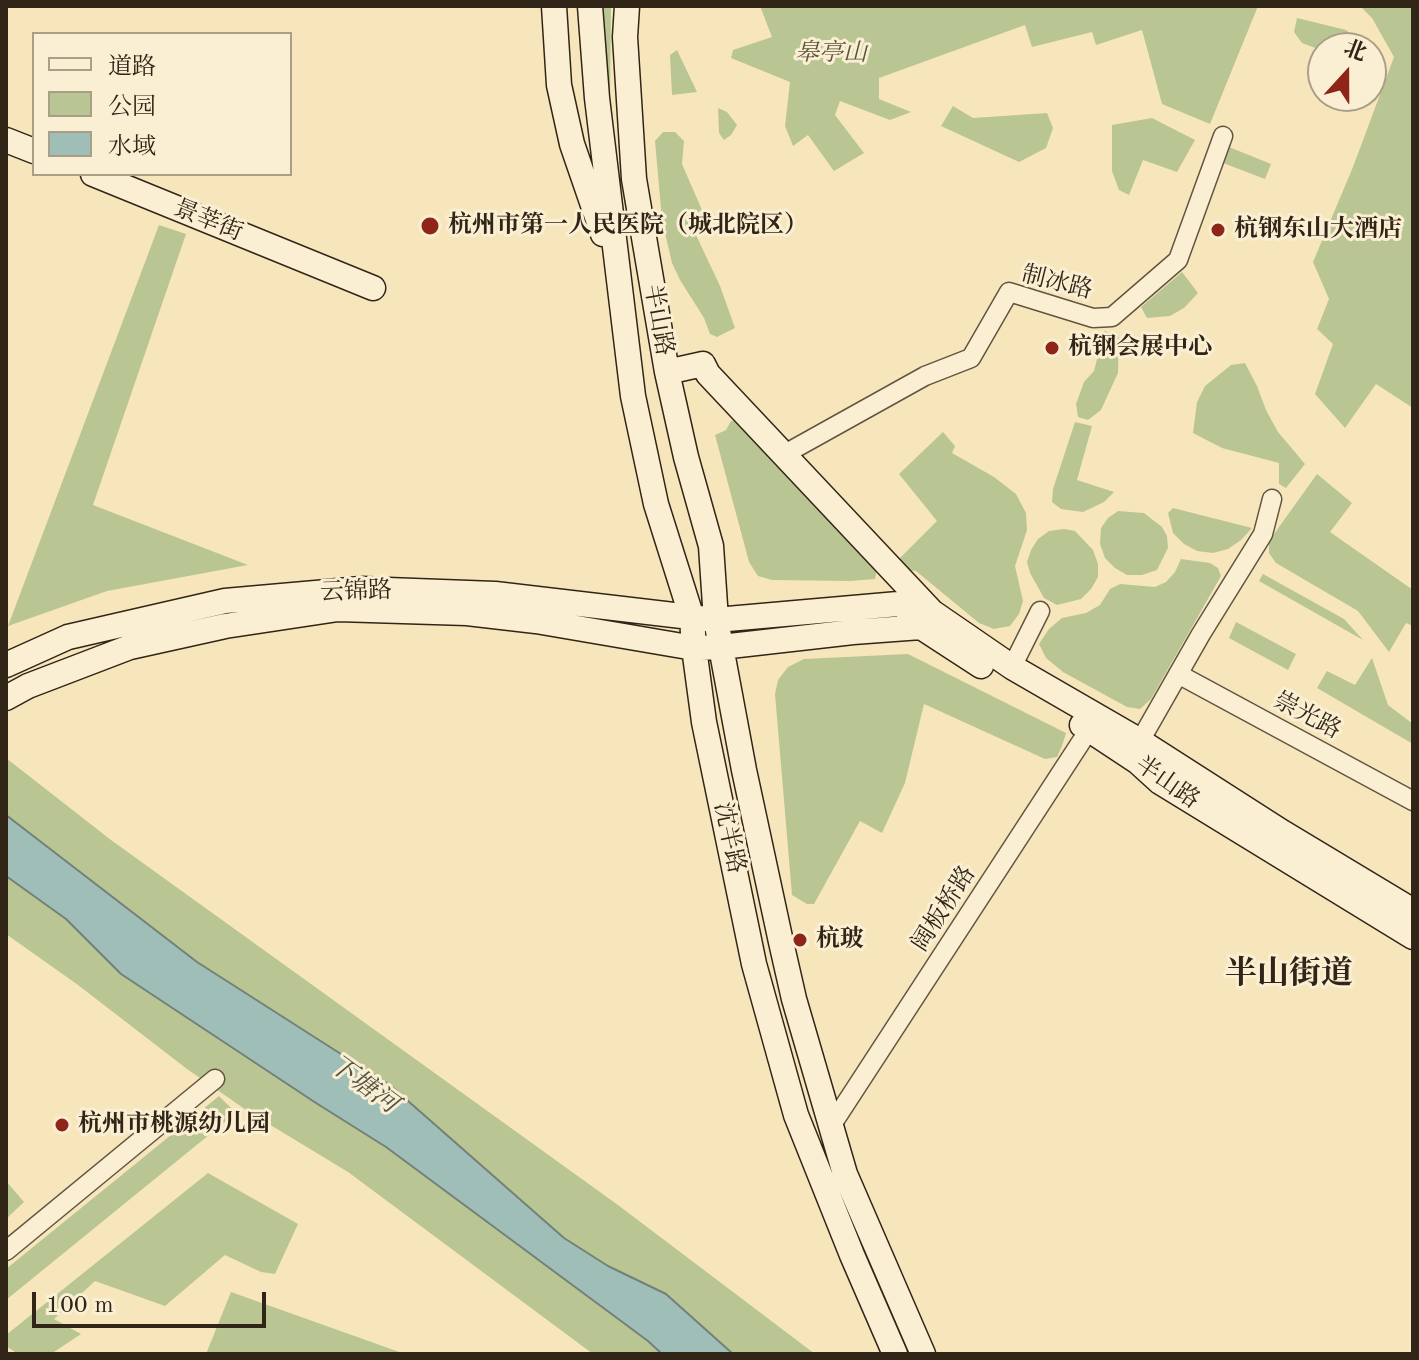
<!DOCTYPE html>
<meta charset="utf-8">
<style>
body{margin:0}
#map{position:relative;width:1419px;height:1360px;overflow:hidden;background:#f7e6bc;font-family:"Old Standard TT","Noto Serif SC",serif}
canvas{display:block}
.frame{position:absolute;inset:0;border:8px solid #312517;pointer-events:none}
.legend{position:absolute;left:32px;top:32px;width:260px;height:144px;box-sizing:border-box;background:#faefd3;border:2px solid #aa9e88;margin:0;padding:10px 14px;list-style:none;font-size:24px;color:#312517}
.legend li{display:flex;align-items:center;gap:16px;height:40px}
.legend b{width:40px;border:2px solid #aa9e88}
.north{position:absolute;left:1307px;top:32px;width:80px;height:80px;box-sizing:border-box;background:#faefd3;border:2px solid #aa9e88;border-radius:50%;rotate:21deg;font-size:22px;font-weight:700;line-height:32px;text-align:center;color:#312517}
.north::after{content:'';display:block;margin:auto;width:28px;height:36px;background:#8f2418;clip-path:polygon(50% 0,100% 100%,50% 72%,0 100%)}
.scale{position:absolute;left:32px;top:1292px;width:234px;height:36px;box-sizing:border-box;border:4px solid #312517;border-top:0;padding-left:10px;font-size:24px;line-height:28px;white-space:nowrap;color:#312517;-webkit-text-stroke:6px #faefd3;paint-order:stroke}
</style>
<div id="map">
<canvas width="1419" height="1360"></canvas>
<div class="frame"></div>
<ul class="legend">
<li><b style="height:10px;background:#faefd3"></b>道路</li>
<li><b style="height:22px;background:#b9c693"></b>公园</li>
<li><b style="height:22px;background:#9fbeb8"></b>水域</li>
</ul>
<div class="north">北</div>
<div class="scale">100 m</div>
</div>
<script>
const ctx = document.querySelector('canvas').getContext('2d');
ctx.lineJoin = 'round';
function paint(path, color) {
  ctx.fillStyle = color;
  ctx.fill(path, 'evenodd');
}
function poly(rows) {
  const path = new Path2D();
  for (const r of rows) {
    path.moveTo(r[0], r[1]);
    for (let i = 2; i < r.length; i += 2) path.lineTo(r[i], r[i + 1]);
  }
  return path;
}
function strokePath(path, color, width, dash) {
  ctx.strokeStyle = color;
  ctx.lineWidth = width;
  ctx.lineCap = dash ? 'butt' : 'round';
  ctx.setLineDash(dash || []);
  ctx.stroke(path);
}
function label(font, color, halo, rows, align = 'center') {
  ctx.font = font + ' "Old Standard TT","Noto Serif SC",serif';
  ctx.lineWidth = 6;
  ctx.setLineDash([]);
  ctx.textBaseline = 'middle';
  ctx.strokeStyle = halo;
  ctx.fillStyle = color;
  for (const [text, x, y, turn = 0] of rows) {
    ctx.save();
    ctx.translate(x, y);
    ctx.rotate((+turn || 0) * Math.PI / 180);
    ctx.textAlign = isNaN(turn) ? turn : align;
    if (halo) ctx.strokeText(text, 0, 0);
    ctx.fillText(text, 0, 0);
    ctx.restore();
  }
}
const green = poly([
 [600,6,611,6,610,102,606,113],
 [760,6,1258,6,1210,124,1162,104,1142,30,1096,45,1092,32,1032,47,1025,25,879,78,879,99,911,112,890,120,840,101,835,115,864,153,834,171,808,135,793,146,785,126,790,82,731,58,733,50,772,37],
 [1360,6,1413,6,1413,408,1376,384,1345,428,1315,394,1333,344,1317,329,1329,299,1313,262,1353,167,1394,57,1372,18],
 [1297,18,1346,30,1355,37,1361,48,1323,48,1323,51,1302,43,1294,32],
 [677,50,697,92,672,95,670,55],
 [953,106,973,118,1047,113,1053,128,1046,148,1019,162,941,126],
 [718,108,727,112,737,125,731,135,724,140,719,133],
 [1152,118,1195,140,1177,172,1143,160,1129,195,1119,190,1112,171,1112,125],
 [663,132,675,132,684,141,682,164,702,210,688,218,720,286,735,328,717,337,710,334,704,318,680,280,672,263,662,220,655,141],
 [1229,147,1271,164,1265,179,1223,163],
 [159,225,186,234,93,505,248,565,107,591,8,626],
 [1182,272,1198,293,1184,308,1170,316,1147,318,1141,307],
 [1104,331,1119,335,1118,373,1101,410,1088,420,1078,417,1076,404,1084,382,1094,371],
 [1245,363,1257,386,1266,410,1278,432,1305,464,1286,488,1279,484,1279,463,1222,448,1193,433,1197,402,1205,386,1231,365],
 [741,420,877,569,875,579,850,581,772,580,758,576,749,562,715,435,726,430,731,421],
 [1075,422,1092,426,1077,480,1114,492,1104,502,1083,512,1061,509,1052,502,1053,489],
 [943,432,955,446,952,453,994,477,1016,494,1026,513,1027,530,1015,566,1023,601,1019,614,1010,626,994,629,979,623,916,571,902,569,895,563,937,521,899,474],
 [1317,474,1352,503,1330,532,1413,590,1413,626,1406,623,1389,652,1358,611,1276,563,1269,553,1269,541],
 [1173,508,1252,528,1241,540,1228,549,1213,553,1197,551,1184,544,1173,533,1168,513],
 [1118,511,1144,513,1162,527,1167,536,1168,548,1157,570,1142,575,1127,575,1115,568,1105,558,1100,544,1101,528,1108,518],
 [1064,529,1075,531,1093,550,1098,564,1098,577,1091,589,1081,599,1057,605,1044,598,1030,573,1027,562,1031,550,1038,539,1049,531],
 [1181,559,1210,563,1218,568,1221,576,1151,699,1140,709,1127,707,1063,672,1046,658,1039,644,1049,629,1062,618,1086,613,1100,605,1110,589,1120,584,1155,587,1166,582,1175,572],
 [1263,574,1344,619,1363,640,1259,581],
 [1236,622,1296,654,1288,670,1229,638],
 [908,654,1066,733,1062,746,1057,757,1045,759,924,704,905,783,882,833,860,821,814,904,807,904,792,895,775,694,778,680,788,667,804,659],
 [1372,658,1388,705,1413,724,1413,744,1317,688,1327,671,1355,685],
 [6,758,111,840,618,1205,815,1354,733,1354,666,1294,608,1266,564,1238,391,1086,197,962,6,815],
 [6,876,66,919,121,974,316,1103,386,1147,648,1341,662,1354,593,1354,348,1172,249,1112,187,1069,78,985,6,934],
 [219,1096,236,1113,6,1300,6,1269],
 [208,1173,298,1224,275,1274,261,1272,225,1255,165,1306,95,1281,54,1319,81,1334,51,1354,18,1354,6,1346,6,1335],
 [6,1181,24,1202,6,1219],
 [231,1292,405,1354,206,1354]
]);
const water = poly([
 [6,815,197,962,391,1086,564,1238,608,1266,666,1294,733,1354,662,1354,648,1341,386,1147,316,1103,121,974,66,919,6,876,6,815]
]);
const street = poly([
 [783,455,925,376,971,358,1009,292,1093,318,1112,317,1178,260,1223,136],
 [1012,667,1040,611],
 [1178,674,1413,801],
 [1140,741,1201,634,1263,534,1272,499],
 [831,1126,1096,719],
 [6,1251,215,1079]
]);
const secondary = poly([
 [554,6,559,85,572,144,603,234],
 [590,6,597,98,633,396,656,504,692,618,694,648,704,722,754,964,796,1115,852,1255,895,1354],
 [627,6,625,37,634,179,667,372,686,457,711,546,716,620,744,770,781,942,794,999,845,1174,923,1354],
 [6,140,34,151],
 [93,174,373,288],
 [667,372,703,364,708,374,932,612,1012,667,1140,741,1282,832,1413,911],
 [909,617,921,627,981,666],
 [6,665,68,637,225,601,361,589,495,594,716,620,921,602],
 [6,698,28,686,130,647,225,626,338,609,467,613,536,621,694,648,721,647,853,632,921,627,932,612],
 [1082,725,1138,762,1160,782,1413,937]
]);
const markers = [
 [430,226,10,"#8f2418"],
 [1218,230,8,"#8f2418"],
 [1052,348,8,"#8f2418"],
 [800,940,8,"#8f2418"],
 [62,1125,8,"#8f2418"]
];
const parkNames = [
 ["皋亭山",831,54]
];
const streetNames = [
 ["景莘街",208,221,22],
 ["制冰路",1057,283,14],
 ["半山路",658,320,80],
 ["云锦路",356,592,-2],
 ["崇光路",1307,716,28],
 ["半山路",1167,783,35],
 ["沈半路",729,838,78],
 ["阔板桥路",944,909,-57]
];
const poiNames = [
 ["杭州市第一人民医院（城北院区）",448,226],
 ["杭钢东山大酒店",1234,230],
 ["杭钢会展中心",1068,348],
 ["杭玻",816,940],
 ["杭州市桃源幼儿园",78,1125]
];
const waterNames = [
 ["下塘河",363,1085,36]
];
const districtNames = [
 ["半山街道",1289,975]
];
paint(green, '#b9c693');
paint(water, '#9fbeb8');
strokePath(water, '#738178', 2);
strokePath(street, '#625540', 21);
strokePath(secondary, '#312517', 27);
strokePath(street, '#faefd3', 18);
strokePath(secondary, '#faefd3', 24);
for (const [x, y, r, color] of markers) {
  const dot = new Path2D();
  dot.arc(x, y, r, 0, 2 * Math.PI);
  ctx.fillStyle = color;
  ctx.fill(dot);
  strokePath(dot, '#faefd3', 3);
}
label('italic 24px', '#5a553c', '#faefd3', parkNames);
label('24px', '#312517', '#faefd3', streetNames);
label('bold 24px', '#312517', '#faefd3', poiNames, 'left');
label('italic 26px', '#525347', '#faefd3', waterNames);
label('bold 32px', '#312517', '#faefd3', districtNames);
</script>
